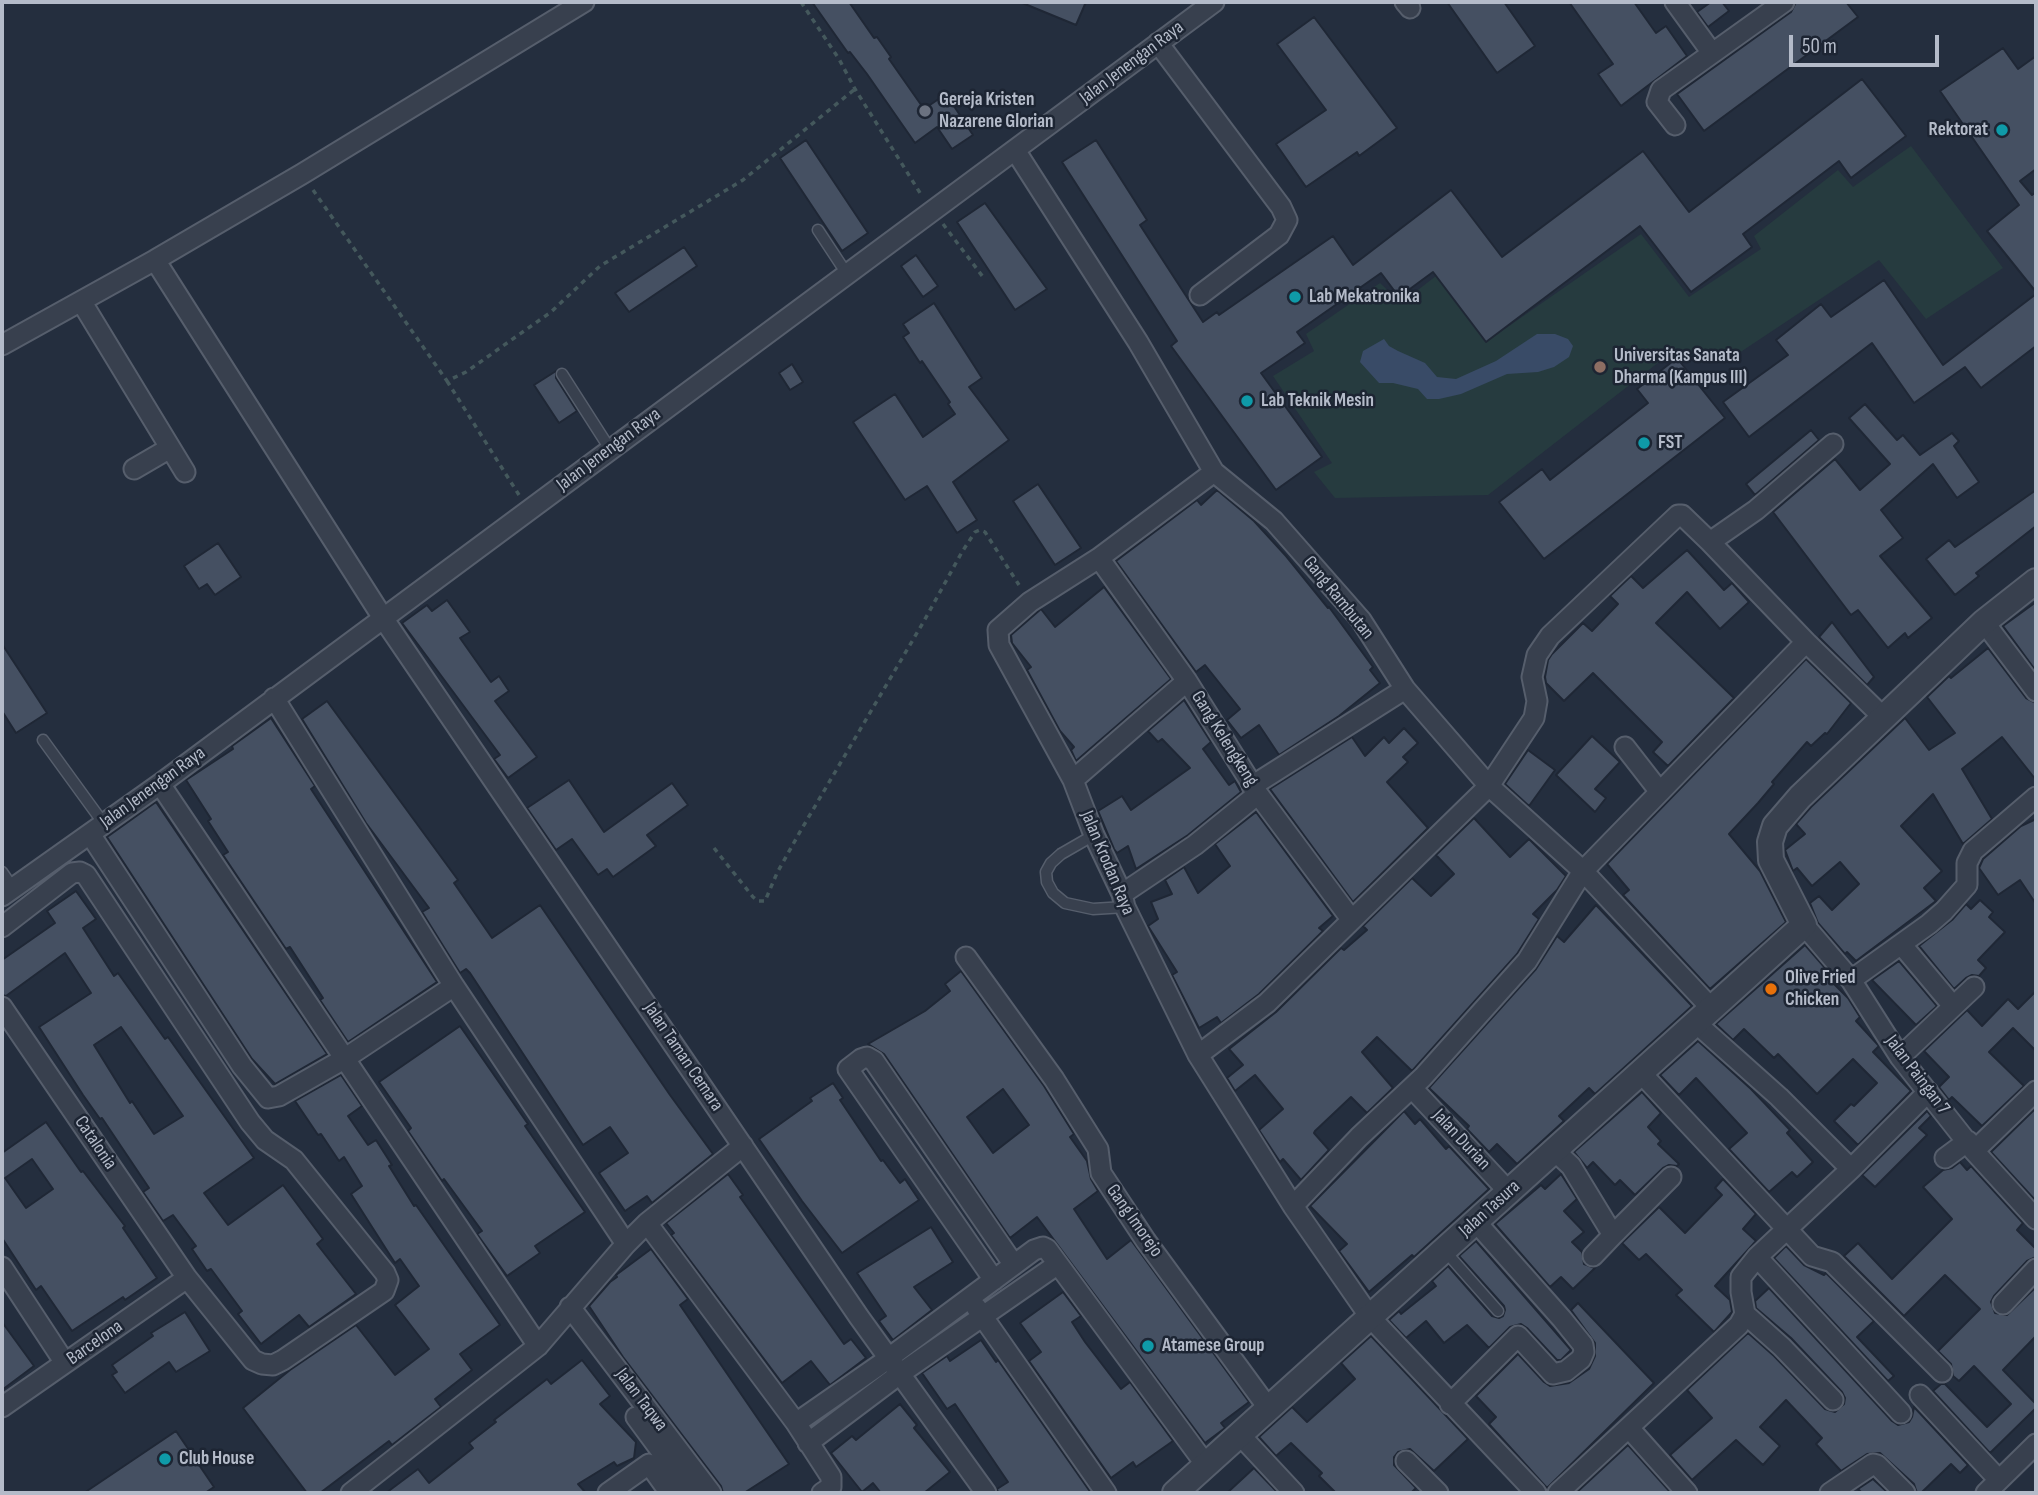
<!DOCTYPE html>
<style>
body{margin:0}
#map{position:relative;width:2038px;height:1495px;overflow:hidden;background:#242e3e;font-family:"Sofia Sans Condensed",sans-serif}
canvas{display:block}
.frame{position:absolute;inset:0;border:4px solid #b4bbc9;pointer-events:none}
.scale{position:absolute;left:1789px;top:35px;width:150px;height:32px;box-sizing:border-box;border:4px solid #b4bbc9;border-top:0;padding-left:9px;font-size:21px;line-height:24px;white-space:nowrap;color:#b4bbc9;-webkit-text-stroke:5px #1d2533;paint-order:stroke}
</style>
<div id="map">
<canvas width="2038" height="1495"></canvas>
<div class="frame"></div>
<div class="scale">50 m</div>
</div>
<script>
const ctx = document.querySelector('canvas').getContext('2d');
ctx.lineJoin = 'round';
function paint(path, color) {
  ctx.fillStyle = color;
  ctx.fill(path, 'evenodd');
}
function poly(rows) {
  const path = new Path2D();
  for (const r of rows) {
    path.moveTo(r[0], r[1]);
    for (let i = 2; i < r.length; i += 2) path.lineTo(r[i], r[i + 1]);
  }
  return path;
}
function strokePath(path, color, width, dash) {
  ctx.strokeStyle = color;
  ctx.lineWidth = width;
  ctx.lineCap = dash ? 'butt' : 'round';
  ctx.setLineDash(dash || []);
  ctx.stroke(path);
}
function label(font, color, halo, rows, align = 'center') {
  ctx.font = font + ' "Sofia Sans Condensed",sans-serif';
  ctx.lineWidth = 5;
  ctx.setLineDash([]);
  ctx.textBaseline = 'middle';
  ctx.strokeStyle = halo;
  ctx.fillStyle = color;
  for (const [text, x, y, turn = 0] of rows) {
    ctx.save();
    ctx.translate(x, y);
    ctx.rotate((+turn || 0) * Math.PI / 180);
    ctx.textAlign = isNaN(turn) ? turn : align;
    if (halo) ctx.strokeText(text, 0, 0);
    ctx.fillText(text, 0, 0);
    ctx.restore();
  }
}
const green = poly([
 [1911,146,2003,268,1926,319,1879,260,1724,363,1692,358,1677,348,1488,495,1335,498,1314,472,1332,463,1273,376,1314,351,1306,334,1380,283,1401,303,1436,276,1486,342,1641,234,1689,297,1761,249,1754,236,1838,170,1853,187]
]);
const water = poly([
 [1537,334,1555,334,1568,339,1573,346,1569,357,1554,367,1538,372,1507,374,1461,394,1439,399,1427,399,1418,389,1393,383,1379,383,1360,362,1363,351,1384,339,1389,346,1398,351,1425,363,1437,377,1456,379,1496,361]
]);
const building = poly([
 [812,2,849,2,874,38,877,37,891,57,889,59,924,109,946,94,973,135,952,149,937,127,915,143,867,74,850,52,848,53,812,2],
 [1020,2,1086,2,1076,25,1020,2],
 [1447,2,1504,2,1535,46,1497,73,1447,2],
 [1569,2,1634,2,1656,33,1666,26,1687,56,1621,106,1598,74,1613,64,1569,2],
 [1711,2,1722,2,1729,11,1708,27,1697,12,1711,2],
 [1796,2,1846,2,1858,17,1704,131,1677,94,1791,12,1796,2],
 [1314,17,1397,128,1359,156,1357,152,1306,187,1276,144,1326,110,1277,44,1314,17],
 [2003,48,2018,69,2036,56,2036,169,2020,181,2032,195,2036,192,2036,292,1987,231,2019,205,1940,91,2003,48],
 [1862,79,1906,136,1851,178,1839,161,1743,234,1752,247,1691,292,1640,226,1486,342,1433,272,1399,297,1381,273,1297,332,1305,343,1261,373,1322,457,1276,490,1171,346,1177,341,1062,162,1096,140,1147,220,1140,225,1203,322,1217,312,1219,315,1333,236,1353,265,1451,190,1502,257,1643,151,1689,212,1862,79],
 [806,140,868,233,842,251,780,158,806,140],
 [985,203,1047,289,1015,310,957,222,985,203],
 [684,247,697,266,629,312,615,293,684,247],
 [916,255,938,286,923,297,901,266,916,255],
 [1884,280,1943,365,2036,294,2036,346,1981,388,1965,367,1914,403,1872,343,1749,437,1723,402,1788,355,1776,340,1821,304,1831,317,1884,280],
 [934,303,982,378,969,387,1009,440,953,482,977,520,957,533,927,486,905,500,853,422,895,394,923,437,955,414,948,404,950,402,922,361,920,363,903,337,909,333,903,324,934,303],
 [1677,358,1725,418,1544,559,1499,502,1542,469,1550,480,1648,403,1637,389,1677,358],
 [792,364,803,382,790,390,779,373,792,364],
 [556,371,556,378,577,411,559,423,534,385,556,371],
 [1865,404,1897,440,1903,435,1920,455,1952,433,1959,441,1954,446,1979,482,1957,498,1933,464,1881,510,1903,538,1880,556,1932,618,1908,638,1905,633,1888,648,1858,610,1851,615,1773,512,1835,459,1860,490,1890,464,1849,418,1865,404],
 [1811,430,1819,440,1755,495,1746,484,1811,430],
 [1038,484,1081,548,1055,565,1013,501,1038,484],
 [1217,490,1254,521,1286,556,1328,608,1329,607,1373,667,1370,670,1380,683,1339,716,1279,755,1259,725,1241,738,1227,720,1240,709,1205,665,1196,672,1116,561,1197,500,1201,505,1217,490],
 [2036,490,2036,526,1976,573,1979,576,1955,595,1926,559,1949,540,1955,547,2036,490],
 [218,543,241,577,215,595,207,584,199,589,184,566,218,543],
 [1687,550,1724,590,1732,583,1749,602,1720,629,1687,592,1656,623,1734,698,1668,766,1653,752,1662,742,1593,673,1564,701,1546,683,1545,677,1548,660,1552,654,1583,623,1592,631,1618,604,1610,596,1631,576,1643,588,1687,550],
 [1104,587,1171,679,1076,761,1071,750,1074,747,1060,731,1027,670,1031,667,1012,643,1011,635,1041,609,1055,627,1104,587],
 [447,600,470,632,460,638,491,682,499,676,509,691,495,701,537,757,508,778,494,759,500,755,402,623,427,605,432,611,447,600],
 [2036,602,2036,671,2003,626,2036,602],
 [1832,622,1874,677,1867,685,1819,637,1832,622],
 [2,644,47,713,16,733,2,711,2,644],
 [1988,648,2026,698,2036,703,2036,780,2002,737,1962,769,1992,819,1963,844,1933,794,1901,826,1942,871,1924,888,1936,901,1856,961,1847,952,1845,954,1818,923,1810,903,1819,896,1832,910,1859,884,1840,862,1812,886,1797,868,1793,871,1785,850,1805,834,1796,824,1811,807,1905,718,1929,750,1955,733,1927,697,1949,676,1951,678,1988,648],
 [1806,659,1851,703,1827,734,1825,733,1811,746,1807,742,1772,782,1774,784,1758,803,1729,834,1760,871,1786,922,1710,989,1623,895,1629,890,1607,864,1806,659],
 [1184,700,1211,742,1203,749,1229,785,1235,781,1241,792,1188,835,1136,869,1128,846,1117,853,1114,849,1098,811,1122,796,1131,810,1190,768,1162,739,1158,742,1148,731,1184,700],
 [327,701,458,880,454,883,492,938,540,905,670,1095,713,1154,652,1203,647,1196,625,1211,599,1173,628,1153,610,1127,583,1145,470,973,466,969,460,973,422,912,429,908,366,823,302,719,327,701],
 [271,718,315,786,311,789,437,982,348,1042,320,1000,323,998,290,947,286,949,223,855,228,852,208,821,211,819,186,780,233,749,232,746,271,718],
 [1404,728,1418,743,1403,757,1408,762,1387,782,1428,828,1353,902,1270,789,1352,737,1365,756,1384,737,1389,743,1404,728],
 [1592,736,1620,762,1595,789,1606,798,1595,812,1556,775,1592,736],
 [1528,750,1555,770,1529,806,1505,784,1528,750],
 [569,780,604,832,672,783,688,805,647,835,656,846,613,877,607,869,598,875,572,839,556,850,527,808,569,780],
 [156,802,327,1054,275,1084,252,1059,107,837,156,802],
 [1256,812,1333,916,1319,928,1323,931,1259,994,1221,1023,1217,1017,1199,1028,1172,975,1177,972,1148,926,1158,919,1151,902,1172,894,1165,880,1184,867,1198,893,1230,866,1215,844,1256,812],
 [1474,818,1510,857,1529,839,1566,876,1557,890,1533,914,1539,919,1517,954,1412,1071,1377,1037,1362,1052,1393,1088,1367,1113,1351,1097,1315,1131,1314,1133,1329,1150,1301,1180,1283,1159,1280,1162,1259,1130,1283,1109,1255,1075,1235,1091,1227,1078,1243,1065,1229,1049,1276,1012,1341,948,1344,950,1367,930,1363,926,1412,878,1431,896,1454,874,1436,855,1474,818],
 [2036,819,2036,904,2020,880,1998,895,1979,868,1983,859,2021,826,2036,819],
 [76,891,96,919,83,928,114,976,118,973,165,1039,168,1037,254,1158,204,1193,228,1225,283,1185,323,1239,317,1244,356,1294,309,1327,299,1315,261,1344,238,1314,242,1311,211,1269,207,1271,192,1249,196,1246,173,1215,163,1221,143,1192,149,1188,102,1118,100,1119,83,1095,39,1027,91,993,65,953,6,996,2,995,2,960,55,923,47,911,76,891],
 [121,1027,183,1116,154,1134,132,1101,130,1103,94,1045,121,1027],
 [1980,900,1993,912,1989,917,2005,932,1978,960,1986,968,1979,976,1972,975,1966,978,1954,989,1919,946,1952,920,1966,904,1971,909,1980,900],
 [1596,905,1692,1006,1595,1094,1589,1088,1559,1116,1564,1121,1517,1164,1497,1144,1489,1152,1467,1129,1469,1126,1429,1088,1536,969,1557,936,1564,942,1596,905],
 [1805,945,1826,969,1822,972,1848,998,1860,1017,1856,1021,1879,1046,1873,1052,1911,1091,1858,1145,1834,1121,1851,1104,1854,1106,1877,1083,1853,1059,1817,1094,1778,1054,1774,1058,1744,1029,1733,1040,1716,1024,1805,945],
 [1899,961,1937,1006,1916,1025,1872,980,1899,961],
 [961,971,1044,1086,1074,1134,1070,1137,1087,1161,1091,1179,1098,1191,1074,1209,1107,1259,1131,1240,1249,1402,1221,1423,1225,1428,1205,1443,1037,1217,1010,1238,884,1054,868,1044,925,1011,950,991,945,984,961,971],
 [1003,1089,1029,1125,993,1153,967,1117,1003,1089],
 [2036,991,2036,1051,2013,1028,1989,1052,2024,1086,1982,1126,1952,1097,1949,1100,1939,1087,1949,1077,1924,1051,1967,1010,1982,1026,2008,999,2018,1009,2036,991],
 [460,1026,528,1124,525,1126,585,1212,535,1246,540,1253,507,1276,477,1234,482,1231,444,1179,442,1181,408,1131,411,1128,379,1082,460,1026],
 [1698,1041,1751,1089,1790,1130,1787,1133,1813,1162,1797,1177,1792,1172,1769,1192,1729,1149,1747,1133,1696,1078,1679,1095,1660,1075,1698,1041],
 [341,1075,362,1106,348,1116,368,1145,376,1140,392,1165,389,1166,414,1206,416,1205,500,1325,460,1354,472,1370,435,1399,441,1407,392,1445,389,1441,320,1493,307,1493,243,1408,290,1370,356,1325,395,1375,429,1349,395,1305,419,1286,400,1259,395,1263,351,1194,362,1186,344,1157,339,1161,321,1134,318,1135,295,1101,341,1075],
 [833,1083,843,1098,840,1100,881,1161,883,1160,900,1183,905,1179,919,1200,842,1253,802,1201,759,1139,812,1101,810,1098,833,1083],
 [1642,1092,1661,1113,1648,1127,1661,1141,1658,1144,1679,1164,1677,1166,1669,1165,1663,1168,1635,1195,1620,1180,1615,1185,1593,1162,1587,1168,1574,1152,1642,1092],
 [2036,1108,2036,1201,1991,1152,2036,1108],
 [1404,1111,1415,1124,1420,1119,1446,1149,1449,1146,1489,1189,1414,1257,1412,1255,1369,1292,1339,1251,1347,1244,1310,1206,1404,1111],
 [1927,1111,1931,1116,1919,1128,1927,1135,1875,1187,1862,1175,1927,1111],
 [46,1122,81,1172,83,1171,125,1226,123,1228,157,1278,125,1300,123,1297,72,1331,41,1286,36,1290,2,1238,2,1153,46,1122],
 [32,1159,53,1189,26,1208,5,1178,32,1159],
 [1960,1162,1967,1170,1971,1166,2023,1223,2017,1230,2036,1249,2036,1257,2027,1261,1994,1296,1991,1302,1995,1313,2007,1315,2036,1287,2036,1336,2003,1370,2036,1404,2036,1408,1990,1453,1933,1391,1941,1384,1945,1384,1987,1427,2011,1404,1974,1366,1959,1381,1953,1376,1951,1364,1938,1351,1980,1309,1945,1275,1904,1316,1844,1256,1858,1243,1892,1279,1952,1219,1923,1187,1943,1170,1952,1168,1960,1162],
 [728,1174,743,1195,740,1197,844,1344,851,1339,866,1358,830,1385,811,1361,782,1383,671,1235,674,1233,666,1223,728,1174],
 [1561,1174,1577,1199,1564,1211,1584,1232,1572,1242,1582,1252,1584,1264,1595,1268,1573,1289,1561,1277,1550,1287,1495,1224,1541,1185,1545,1189,1561,1174],
 [1723,1179,1756,1214,1743,1229,1756,1241,1715,1286,1730,1300,1732,1312,1714,1332,1676,1295,1682,1290,1646,1254,1639,1260,1622,1243,1659,1207,1685,1233,1722,1195,1715,1188,1723,1179],
 [931,1227,953,1262,914,1287,932,1310,893,1340,879,1321,886,1316,857,1273,931,1227],
 [1476,1241,1571,1350,1561,1360,1557,1360,1527,1328,1521,1324,1510,1327,1489,1348,1467,1325,1444,1343,1426,1321,1406,1338,1389,1320,1399,1311,1401,1314,1436,1286,1432,1281,1448,1266,1492,1316,1499,1318,1503,1316,1505,1310,1504,1306,1459,1256,1476,1241],
 [1786,1246,1804,1265,1824,1275,1826,1273,1874,1321,1857,1337,1894,1376,1888,1381,1774,1258,1786,1246],
 [651,1249,688,1299,680,1305,789,1464,744,1493,723,1493,721,1486,623,1357,589,1306,610,1282,617,1277,616,1275,651,1249],
 [1769,1288,1892,1421,1898,1425,1909,1422,1912,1417,1914,1407,1968,1465,1960,1473,1951,1464,1921,1493,1917,1493,1914,1484,1880,1453,1867,1454,1841,1471,1816,1444,1822,1438,1786,1400,1760,1427,1780,1446,1763,1465,1736,1440,1692,1480,1670,1455,1712,1418,1687,1390,1748,1333,1774,1356,1825,1409,1835,1412,1844,1404,1845,1398,1842,1392,1791,1338,1756,1308,1755,1301,1769,1288],
 [1063,1292,1081,1316,1072,1322,1085,1342,1121,1389,1130,1382,1173,1441,1136,1467,1133,1462,1111,1478,1029,1361,1041,1352,1020,1323,1063,1292],
 [1578,1303,1654,1383,1547,1488,1489,1424,1496,1417,1476,1396,1518,1354,1544,1382,1550,1386,1569,1383,1589,1369,1595,1356,1595,1343,1571,1310,1578,1303],
 [185,1312,210,1351,176,1372,169,1362,125,1393,112,1375,117,1372,112,1365,153,1336,151,1333,185,1312],
 [2,1322,34,1366,2,1390,2,1322],
 [1371,1336,1468,1439,1434,1471,1410,1449,1398,1452,1394,1457,1394,1465,1416,1488,1411,1493,1336,1493,1319,1476,1322,1473,1291,1443,1276,1456,1259,1437,1292,1407,1307,1422,1355,1379,1341,1363,1371,1336],
 [981,1340,996,1362,998,1360,1091,1493,998,1493,997,1489,1008,1482,955,1404,947,1409,922,1373,947,1356,950,1361,981,1340],
 [582,1360,610,1396,600,1404,636,1442,634,1458,617,1466,614,1462,578,1484,586,1493,386,1493,418,1469,429,1483,473,1448,469,1443,496,1422,494,1420,547,1379,551,1384,582,1360],
 [900,1404,917,1425,914,1428,950,1472,924,1493,881,1493,873,1483,862,1492,831,1453,852,1436,856,1440,900,1404],
 [176,1431,214,1487,205,1493,84,1493,176,1431],
 [1628,1445,1671,1493,1576,1493,1628,1445],
 [1254,1468,1278,1493,1227,1493,1254,1468],
 [1873,1479,1888,1493,1862,1493,1858,1489,1873,1479]
]);
const path = poly([
 [801,2,839,59,855,89,922,196],
 [313,190,447,381,466,372,551,312,600,266,743,180,855,89],
 [943,224,983,277],
 [447,381,519,495],
 [714,848,753,897,758,901,765,901,777,873,801,830,924,621,962,552,975,532,980,530,985,532,1019,585]
]);
const service = poly([
 [818,230,847,274],
 [562,374,610,449],
 [43,740,104,824],
 [1094,835,1061,854,1051,863,1046,872,1047,882,1053,893,1065,903,1093,909,1125,907],
 [2,872,13,888],
 [1445,1251,1498,1311]
]);
const minor = poly([
 [1405,2,1410,8],
 [1675,2,1712,53],
 [1158,43,1281,207,1287,220,1279,235,1200,295],
 [1675,125,1657,102,1661,90,1784,2],
 [1015,150,1138,342,1214,472,1274,521,1361,620,1405,689,1489,786,1583,871,1712,1009],
 [155,260,383,618,859,1317,986,1493],
 [81,301,185,472],
 [2,345,155,260,302,174,584,2],
 [134,469,170,448],
 [1214,472,1099,558,1030,602,998,630,999,645,1073,780,1094,835,1122,894,1125,907,1198,1055,1293,1206,1370,1317,1536,1493],
 [1710,542,1806,642,1884,718],
 [1099,558,1187,681,1258,794,1351,919],
 [1984,622,2036,691],
 [274,698,454,986,626,1244],
 [1625,747,1660,792],
 [1073,780,1187,681],
 [160,784,538,1346],
 [1252,786,1405,689],
 [90,834,242,1066,268,1098,279,1096,344,1059,454,986],
 [1122,894,1195,845,1258,794],
 [2,896,160,784,1214,2],
 [1804,925,1851,980,1900,1057,1974,1151,2036,1219],
 [2,927,72,873,80,872,86,875,250,1122,265,1140,294,1160,385,1273,388,1280,384,1291,283,1360,273,1365,262,1364,253,1360,187,1278,2,1007],
 [1901,944,1953,1006],
 [966,957,1054,1079,1098,1149,1101,1173,1146,1241,1269,1409],
 [1851,980,1929,924,1944,911,1967,885,1967,863,1973,851,2036,797],
 [1696,1023,1779,1097,1851,1169],
 [1198,1055,1267,1003,1489,786,1534,718,1537,701,1532,677,1537,655,1550,636,1678,515,1682,515,1710,542,1756,510,1833,444],
 [1900,1057,1974,987],
 [1641,1073,1812,1256,1832,1262,1942,1372],
 [1412,1088,1509,1192],
 [1555,1151,1571,1166,1613,1235,1593,1256],
 [1974,1151,2036,1091],
 [1945,1158,1968,1141],
 [1293,1206,1359,1137,1423,1077,1527,961,1583,871,1806,642],
 [647,1223,796,1423,831,1477,831,1487,822,1493],
 [1613,1235,1671,1177],
 [1757,1257,1901,1413],
 [2,1267,65,1363],
 [994,1280,848,1069,861,1059,867,1057,874,1061,1014,1265],
 [2003,1304,2036,1269],
 [570,1307,711,1493],
 [976,1307,1106,1493],
 [1745,1314,1782,1347,1833,1400],
 [1920,1395,1999,1480],
 [1450,1404,1518,1336,1553,1374,1566,1371,1581,1359,1584,1352,1583,1345,1562,1319,1476,1222],
 [2,1407,187,1278],
 [636,1417,692,1493],
 [796,1423,878,1366,1034,1250,1043,1247,1047,1249,1206,1465],
 [1629,1428,1687,1493],
 [1240,1435,1294,1493],
 [808,1443,901,1373,1058,1264],
 [1406,1461,1438,1493],
 [351,1493,538,1346,626,1244,647,1223,743,1146],
 [608,1493,649,1464,670,1493],
 [1558,1493,1739,1325,1745,1314,1741,1292,1741,1277,1757,1257,1851,1169,1928,1092],
 [1830,1493,1873,1464,1877,1465,1905,1493],
 [1986,1493,2036,1444]
]);
const tertiary = poly([
 [1175,1493,1804,925,1771,860,1770,842,1775,826,1800,797,1984,622,2036,581]
]);
const markers = [
 [925,111,7,"#6b7280"],
 [2002,130,7,"#0f9aa8"],
 [1295,297,7,"#0f9aa8"],
 [1600,367,7,"#8d6e63"],
 [1247,401,7,"#0f9aa8"],
 [1644,443,7,"#0f9aa8"],
 [1771,989,7,"#e8710a"],
 [1148,1346,7,"#0f9aa8"],
 [165,1459,7,"#0f9aa8"]
];
const streetNames = [
 ["Jalan Jenengan Raya",1132,63,-37],
 ["Jalan Jenengan Raya",609,450,-37],
 ["Gang Rambutan",1338,598,51],
 ["Gang Kelengkeng",1224,739,58],
 ["Jalan Jenengan Raya",153,788,-36],
 ["Jalan Krodan Raya",1107,863,67],
 ["Jalan Taman Cemara",683,1057,56],
 ["Jalan Paingan 7",1917,1075,53],
 ["Jalan Durian",1461,1140,47],
 ["Catalonia",95,1143,56],
 ["Jalan Tasura",1490,1209,-42],
 ["Gang Imorejo",1134,1221,55],
 ["Barcelona",95,1343,-35],
 ["Jalan Taqwa",641,1400,53]
];
const poiNames = [
 ["Gereja Kristen",939,100],
 ["Nazarene Glorian",939,122],
 ["Rektorat",1988,130,"right"],
 ["Lab Mekatronika",1309,297],
 ["Universitas Sanata",1614,356],
 ["Dharma (Kampus III)",1614,378],
 ["Lab Teknik Mesin",1261,401],
 ["FST",1658,443],
 ["Olive Fried",1785,978],
 ["Chicken",1785,1000],
 ["Atamese Group",1162,1346],
 ["Club House",179,1459]
];
paint(green, '#263b3f');
paint(water, '#394b67');
paint(building, '#455062');
strokePath(building, '#1f2735', 2);
strokePath(service, '#565e6c', 13);
strokePath(minor, '#565e6c', 23);
strokePath(tertiary, '#565e6c', 28);
strokePath(path, '#44585c', 3.5, [5, 5]);
strokePath(service, '#38404e', 10);
strokePath(minor, '#38404e', 19);
strokePath(tertiary, '#38404e', 24);
for (const [x, y, r, color] of markers) {
  const dot = new Path2D();
  dot.arc(x, y, r, 0, 2 * Math.PI);
  ctx.fillStyle = color;
  ctx.fill(dot);
  strokePath(dot, '#1d2533', 2.5);
}
label('19px', '#b4bbc9', '#1d2533', streetNames);
label('bold 19px', '#b4bbc9', '#1d2533', poiNames, 'left');
</script>
